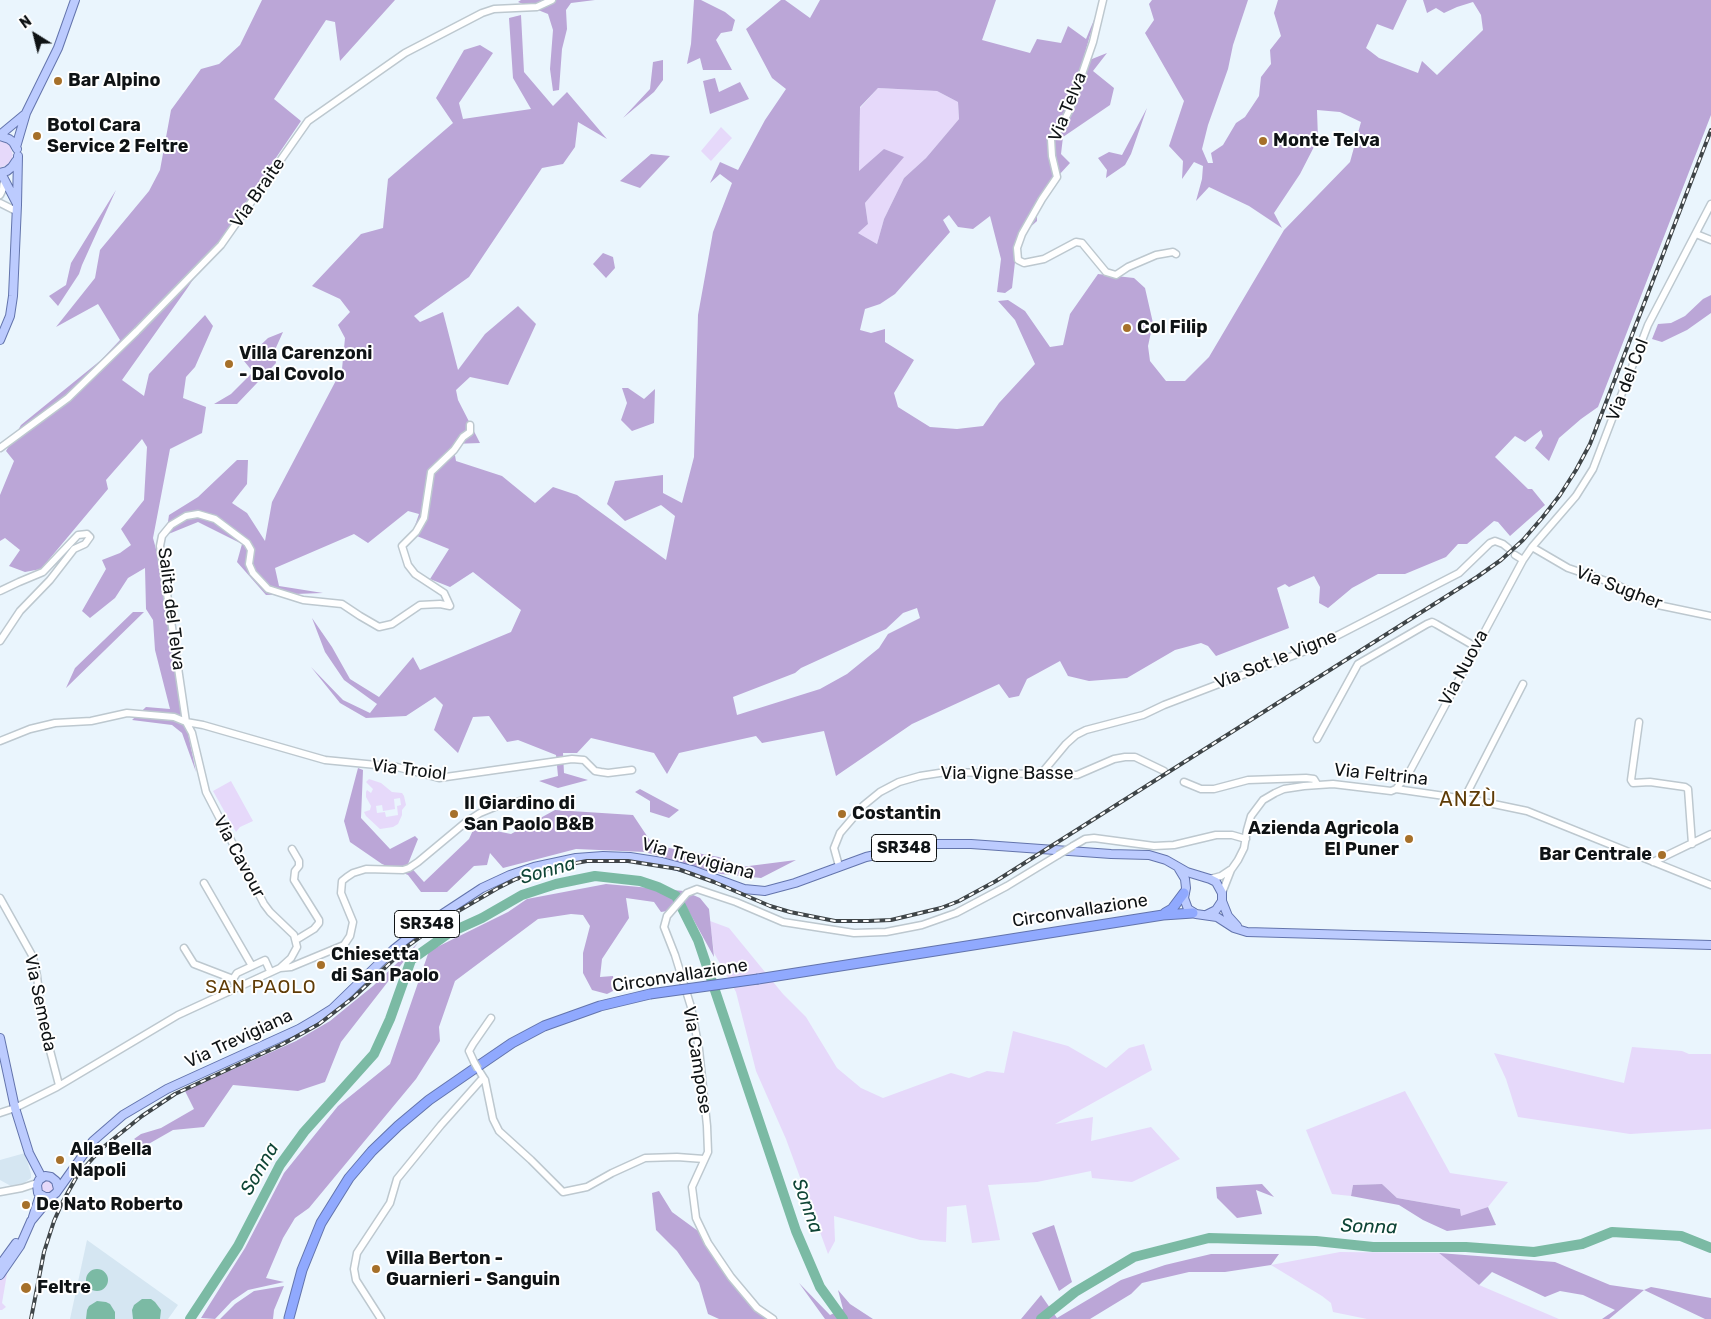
<!DOCTYPE html>
<meta charset="utf-8">
<style>
body{margin:0}
#map{position:relative;width:1711px;height:1319px;overflow:hidden;background:#eaf5fd;font-family:Rubik,sans-serif}
canvas{display:block}
.north{position:absolute;left:10px;top:10px;width:50px;height:50px;-webkit-text-stroke:4px #fff;paint-order:stroke;rotate:324deg;font-size:14px;font-weight:700;line-height:20px;text-align:center;color:#0f1315}
.north::after{content:'';display:block;margin:auto;width:18px;height:22px;background:#0f1315;clip-path:polygon(50% 0,100% 100%,50% 72%,0 100%)}
</style>
<div id="map">
<canvas width="1711" height="1319"></canvas>
<div class="north">N</div>
</div>
<script>
const ctx = document.querySelector('canvas').getContext('2d');
ctx.lineJoin = 'round';
function paint(path, color) {
  ctx.fillStyle = color;
  ctx.fill(path, 'evenodd');
}
function poly(rows) {
  const path = new Path2D();
  for (const r of rows) {
    if (r.length === 3) {
      path.moveTo(r[0] + r[2], r[1]);
      path.arc(r[0], r[1], r[2], 0, 2 * Math.PI);
      continue;
    }
    path.moveTo(r[0], r[1]);
    for (let i = 2; i < r.length; i += 2) path.lineTo(r[i], r[i + 1]);
  }
  return path;
}
function strokePath(path, color, width, dash) {
  ctx.strokeStyle = color;
  ctx.lineWidth = width;
  ctx.lineCap = dash ? 'butt' : 'round';
  ctx.setLineDash(dash || []);
  ctx.stroke(path);
}
function label(font, color, halo, rows, align = 'center') {
  ctx.font = font + ' Rubik,sans-serif';
  ctx.lineWidth = 4;
  ctx.setLineDash([]);
  ctx.textBaseline = 'middle';
  ctx.strokeStyle = halo;
  ctx.fillStyle = color;
  for (const [text, x, y, turn = 0] of rows) {
    ctx.save();
    ctx.translate(x, y);
    ctx.rotate((+turn || 0) * Math.PI / 180);
    ctx.textAlign = isNaN(turn) ? turn : align;
    if (halo) ctx.strokeText(text, 0, 0);
    ctx.fillText(text, 0, 0);
    ctx.restore();
  }
}
const built = poly([
 [25,1153,31,1174,31,1178,24,1183,11,1186,0,1180,0,1160],
 [87,1240,178,1305,168,1319,70,1319]
]);
const green = poly([
 [878,88,937,91,958,102,959,119,926,158,904,178,884,219,877,244,858,233,868,224,865,203,903,157,859,172,860,108],
 [721,127,732,138,711,161,701,151],
 [0,141,7,143,10,146,13,155,10,163,0,168],
 [369,779,381,783,392,792,402,793,404,796,406,805,402,810,402,815,398,824,393,827,380,829,366,816,364,812,370,810,371,806,366,797,366,792,367,790,371,793,373,789,366,782],
 [400,798,401,805,397,806,398,815,386,817,385,812,377,813,376,806,382,805,383,811,395,809,394,799],
 [231,781,253,821,240,827,236,832,213,791],
 [710,921,729,928,783,994,806,1017,837,1068,861,1088,883,1098,951,1073,969,1078,987,1071,1004,1073,1013,1031,1068,1046,1106,1068,1129,1048,1144,1044,1152,1070,1055,1124,1093,1117,1091,1141,1151,1127,1180,1159,1132,1182,1092,1178,1091,1171,1037,1182,988,1185,1000,1240,972,1243,966,1205,947,1207,946,1242,920,1240,834,1216,835,1241,828,1254,786,1139,756,1071,736,992,714,953],
 [1632,1047,1682,1051,1689,1054,1711,1054,1711,1129,1630,1134,1518,1117,1506,1079,1494,1053,1624,1083],
 [1405,1091,1450,1173,1508,1182,1488,1207,1461,1217,1460,1209,1397,1198,1382,1184,1353,1185,1351,1196,1332,1194,1306,1130],
 [47,1187,7],
 [1340,1252,1439,1253,1479,1285,1559,1319,1367,1319,1333,1312,1331,1303,1322,1296,1271,1265],
 [8,1268,2,1303,6,1307,2,1310,0,1310,0,1278]
]);
const forest = poly([
 [262,0,395,0,340,61,335,22,326,20,274,99,301,121,186,290,122,380,144,396,149,374,205,315,213,326,195,367,186,377,183,398,206,407,202,433,170,449,153,538,159,560,172,655,196,772,182,733,172,725,132,720,146,707,170,709,155,650,153,620,146,609,145,568,128,578,115,598,90,618,82,611,106,569,102,560,120,553,131,545,121,529,144,500,147,447,142,439,106,480,108,489,41,569,25,572,9,566,20,550,5,538,0,541,0,495,14,461,6,451,21,425,101,360,120,340,98,304,56,327,95,278,100,250,149,191,160,170,171,110,201,69,219,64,240,45],
 [521,0,595,0,571,3,566,10,567,29,562,49,559,90,553,91,550,69,553,30,548,14,518,2],
 [694,0,701,0,725,12,735,20,732,31,721,33,716,40,732,70,703,70,700,58,687,64,691,44],
 [781,0,785,0,810,18,820,0,996,0,982,40,1030,53,1037,39,1061,43,1068,26,1086,39,1096,15,1082,63,1107,53,1093,71,1114,88,1110,105,1063,137,1061,154,1070,163,1037,199,1037,221,1026,231,1018,236,1012,288,1005,293,997,292,1001,259,990,216,973,229,958,227,949,215,943,220,950,232,895,294,880,304,865,309,860,330,871,333,885,329,885,342,914,360,894,393,898,407,930,427,957,429,983,426,999,403,1035,364,1015,320,998,301,1008,300,1025,311,1050,347,1063,345,1070,314,1098,274,1134,278,1145,288,1153,323,1148,346,1150,361,1166,381,1185,381,1209,357,1284,230,1350,162,1361,122,1340,112,1317,110,1318,139,1300,174,1274,213,1282,228,1249,206,1209,187,1196,201,1202,179,1203,166,1194,162,1182,179,1183,161,1169,146,1184,101,1145,33,1154,20,1149,4,1152,0,1248,0,1233,45,1228,69,1208,125,1202,149,1208,163,1213,163,1211,153,1223,145,1236,123,1245,117,1259,96,1261,77,1271,64,1270,50,1281,36,1274,13,1278,0,1407,0,1393,30,1377,24,1366,48,1379,58,1418,73,1422,61,1437,75,1483,30,1481,15,1473,2,1457,7,1444,13,1436,8,1427,13,1423,0,1711,0,1711,115,1598,407,1581,419,1559,438,1549,461,1535,448,1543,436,1541,430,1525,442,1515,436,1495,457,1528,489,1532,489,1545,505,1510,536,1498,522,1494,521,1467,544,1458,544,1446,557,1405,574,1378,574,1352,588,1328,608,1319,603,1320,587,1314,576,1289,587,1285,584,1277,588,1289,628,1216,656,1208,646,1201,643,1175,650,1127,678,1089,681,1068,676,1060,661,1027,679,1019,696,1009,698,999,684,912,724,836,776,824,731,762,743,756,736,679,753,667,774,654,753,591,738,577,753,563,753,564,773,588,780,558,788,539,781,558,776,556,755,518,740,507,742,489,716,473,717,458,753,434,730,443,705,435,697,406,716,366,718,340,703,311,667,343,700,370,713,377,704,344,680,325,652,312,618,332,647,350,679,379,697,413,657,420,670,511,632,521,610,473,572,450,587,430,579,449,549,412,534,419,514,408,511,368,543,354,534,275,568,279,586,323,593,266,595,237,562,242,544,198,522,166,535,169,515,198,497,237,460,248,460,247,484,232,503,247,513,265,541,272,502,342,369,345,338,338,325,350,312,340,299,312,286,361,234,383,228,388,179,453,123,436,98,464,50,480,45,493,53,459,103,463,119,531,109,513,78,509,18,521,15,524,72,553,106,567,92,607,139,578,122,575,147,563,164,542,168,469,277,414,316,420,322,443,312,458,370,485,334,518,306,536,324,508,385,470,377,456,390,458,400,480,443,453,444,456,461,502,476,535,503,553,487,577,495,666,560,675,516,661,505,625,521,607,504,615,481,663,475,663,493,682,503,694,457,698,315,713,232,732,183,720,174,710,183,720,162,738,170,765,120,786,89,772,78,746,29],
 [878,88,937,91,958,102,959,119,926,158,904,178,884,219,877,244,858,233,868,224,865,203,904,157,884,149,859,171,860,107],
 [917,608,920,618,888,634,879,648,847,674,820,689,737,715,733,697,795,673,801,668,886,629,903,613],
 [663,60,663,80,654,92,623,118,650,89,653,62],
 [715,78,719,92,740,82,749,99,710,114,703,81],
 [1147,108,1131,154,1125,165,1106,178,1107,170,1098,158,1109,152,1122,155],
 [651,154,670,156,640,188,620,181],
 [116,190,82,265,79,274,58,306,49,296,66,285,71,263],
 [603,253,613,257,615,268,606,278,593,264],
 [1711,295,1711,313,1687,330,1662,342,1652,339,1658,324,1671,323,1685,316,1703,299],
 [283,332,274,352,276,363,237,404,214,404,231,394,253,372,244,361,268,338],
 [622,388,628,388,644,399,655,389,654,423,632,431,621,420,627,403],
 [133,612,144,612,66,688,75,668],
 [358,768,363,770,361,818,390,849,415,836,418,839,408,864,424,882,469,839,474,828,484,826,496,831,511,834,555,810,633,815,653,845,719,857,741,867,796,860,761,878,721,874,645,852,576,849,503,868,490,853,487,865,474,866,447,892,421,892,408,875,382,864,350,842,344,821],
 [640,789,679,810,669,818,650,812,650,801,635,792],
 [606,884,684,891,700,898,709,909,714,957,687,908,661,912,654,902,626,898,629,918,602,959,600,977,613,976,615,990,607,994,592,990,583,973,583,953,590,926,583,915,571,914,538,919,455,981,439,1027,440,1041,416,1079,309,1208,295,1218,283,1238,266,1278,284,1282,248,1290,232,1301,215,1319,201,1318,245,1248,284,1173,338,1106,390,1064,429,951,508,912,527,899],
 [418,943,341,1042,325,1082,298,1091,233,1085,204,1127,173,1130,145,1146,134,1139,141,1134,161,1128,194,1109,185,1091,296,1041,330,1021,373,986],
 [1262,1184,1274,1197,1256,1190,1262,1214,1237,1218,1217,1198,1216,1187],
 [1382,1184,1397,1198,1460,1209,1461,1216,1488,1207,1496,1225,1447,1231,1423,1220,1399,1205,1351,1196,1353,1185],
 [659,1191,672,1212,698,1231,754,1309,778,1319,719,1319,708,1314,699,1283,677,1251,656,1230,652,1193],
 [1054,1225,1072,1282,1059,1291,1032,1233],
 [1439,1253,1555,1262,1610,1285,1644,1290,1651,1287,1711,1298,1711,1319,1705,1319,1644,1290,1609,1319,1602,1319,1615,1310,1583,1295,1560,1291,1545,1297,1492,1272,1479,1285],
 [1211,1254,1279,1254,1271,1265,1225,1272,1189,1272,1142,1283,1131,1294,1090,1319,1021,1319,1041,1295,1057,1318,1121,1280,1165,1265],
 [799,1283,830,1315,843,1309,838,1290,850,1304,873,1319,825,1319],
 [284,1286,274,1310,273,1319,220,1319,235,1304,254,1291]
]);
const water = poly([
 [97,1280,11],
 [142,1299,151,1299,155,1302,161,1310,160,1319,133,1319,132,1310,134,1305],
 [97,1301,106,1302,110,1304,115,1312,115,1319,86,1319,87,1310,89,1306]
]);
const river = poly([
 [190,1319,238,1246,280,1165,304,1132,374,1054,390,1019,411,960,449,933,482,918,522,895,556,884,595,876,640,881,658,887,676,896,698,940,796,1231,820,1287,843,1319],
 [1041,1319,1075,1292,1134,1257,1209,1238,1316,1241,1373,1247,1466,1247,1534,1252,1582,1244,1612,1232,1681,1236,1711,1248]
]);
const minor = poly([
 [1103,0,1093,42,1070,109,1062,125,1051,139,1052,156,1057,177,1042,199,1022,234,1017,248,1018,260,1024,263,1044,259,1076,242,1082,243,1106,272,1116,275,1128,267,1156,255,1173,252,1176,254],
 [0,195,3,189,4,179],
 [0,203,16,211],
 [1696,234,1711,240],
 [0,448,68,398,137,331,221,245,308,121,405,53,482,13,494,9,537,7,552,0],
 [1532,547,1568,568,1615,584,1658,605,1711,616],
 [1515,555,1523,560],
 [0,591,19,582,43,572,78,535,87,534,90,537,85,544,74,549,50,580,20,611,0,641],
 [1639,722,1631,780,1633,783,1650,782,1685,787,1688,789,1692,844],
 [1317,739,1358,664,1427,624,1432,622,1436,624,1476,647],
 [0,741,30,729,55,723,91,721,127,713,174,717,186,722,203,725,325,760,397,767,439,778,572,759,584,760,595,771,601,772,608,773,632,770],
 [1041,774,1066,744,1076,735,1086,730,1143,715,1164,705,1313,648,1459,573,1490,543,1495,541,1503,544,1508,548],
 [1184,782,1201,789,1214,789,1248,780,1306,778,1314,779,1317,784],
 [1396,789,1410,771,1523,560,1532,547,1576,496,1593,469,1648,325,1711,204],
 [1464,799,1523,684],
 [1073,846,1085,839,1094,838,1154,846,1174,845,1216,835,1232,835,1246,839],
 [292,849,299,861,299,866,295,871,294,880,319,920,319,923,314,929,296,940],
 [1653,862,1711,834],
 [839,866,834,848,840,833,864,805,880,792,899,782,920,776,946,772,1077,775,1114,759,1125,757,1135,757,1164,771],
 [1210,879,1221,876,1230,870],
 [204,883,252,966],
 [1222,893,1231,870,1238,860,1244,848,1247,830,1251,816,1263,800,1275,793,1284,789,1304,786,1333,784,1391,791,1396,789,1479,801,1527,811,1711,885],
 [0,898,33,957,37,976,42,1020,59,1085],
 [184,948,194,964,233,979],
 [280,968,291,967,344,945,350,936,353,922,341,893,342,881,347,877,353,873,366,869,403,870,409,868,418,862,466,822,480,813,497,806,521,801],
 [234,982,233,979,237,973,265,960,270,971],
 [474,1062,469,1051,473,1044,491,1018],
 [478,1069,485,1080,493,1119,499,1131,531,1160,563,1192,587,1187,612,1173,645,1158,677,1157,704,1159],
 [0,1113,15,1108,57,1087,178,1015,280,968,291,958,297,947,294,935,270,912,264,904,206,792,192,733,186,722,160,546,162,536,171,525,186,516,198,514,215,519,247,543,251,550,249,564,253,573,268,589,303,600,342,604,360,616,379,627,392,624,420,605,440,604,450,606,444,593,415,574,408,565,402,546,416,532,424,518,431,472,454,450,463,437,470,432,470,425],
 [0,1192,22,1188,37,1183],
 [381,1319,356,1280,354,1269,357,1253,390,1203,397,1179,441,1125,481,1080,485,1080],
 [773,1319,757,1308,731,1277,708,1243,696,1218,692,1187,708,1152,707,1126,699,1049,691,1007,675,955,664,927,667,916,687,893,697,889,736,902,783,922,854,933,886,932,922,925,956,913,1007,886,1058,855]
]);
const major = poly([
 [0,135,24,115],
 [0,136,9,139,13,142,17,149],
 [16,147,26,113,58,48,75,0],
 [0,173,7,171,12,167,16,161],
 [1,173,16,202],
 [0,340,10,316,13,296,17,205,18,156],
 [1179,869,1185,879,1186,888,1184,898,1188,909,1196,914,1217,917,1234,928,1247,932,1711,945],
 [1222,901,1228,916,1237,926],
 [0,1038,15,1108,29,1153,42,1178],
 [51,1197,45,1197,38,1193,37,1185,39,1180,45,1176,51,1177,56,1181,58,1189],
 [33,1217,40,1195],
 [0,1265,16,1243],
 [0,1275,20,1246,31,1221,51,1197,56,1193,93,1141,123,1115,167,1089,299,1029,316,1019,332,1009,393,950,418,930,482,888,510,875,534,867,576,858,603,856,630,857,662,862,692,870,744,889,765,891,795,883,866,857,907,848,937,844,971,844,1111,854,1149,855,1166,860,1187,872,1210,879,1216,882,1222,893,1222,901,1216,910,1206,915]
]);
const highway = poly([
 [1165,913,1172,909,1184,893],
 [758,979,1163,915,1193,913],
 [289,1318,302,1270,321,1223,349,1178,372,1151,398,1126,429,1100,471,1071,512,1043,544,1026,600,1006,650,994]
]);
const rail = poly([
 [31,1319,44,1252,54,1221,62,1203,77,1176,101,1149,142,1116,175,1094,283,1044,319,1024,354,997,408,946,448,917,498,888,516,879,554,867,587,861,628,861,678,869,714,882,770,906,790,912,835,921,868,921,891,920,941,908,959,901,996,881,1477,577,1501,560,1523,540,1542,518,1560,495,1576,470,1590,444,1711,130]
]);
const minorBridge = poly([
 [1058,855,1073,846],
 [474,1062,478,1069]
]);
const highwayBridge = poly([
 [650,994,758,979]
]);
const markers = [
 [58,81,5,"#a6702a"],
 [37,136,5,"#a6702a"],
 [1263,141,5,"#a6702a"],
 [1127,328,5,"#a6702a"],
 [229,364,5,"#a6702a"],
 [454,814,5,"#a6702a"],
 [842,814,5,"#a6702a"],
 [1409,839,5,"#a6702a"],
 [1662,855,5,"#a6702a"],
 [321,965,5,"#a6702a"],
 [60,1160,5,"#a6702a"],
 [26,1205,5,"#a6702a"],
 [376,1269,5,"#a6702a"],
 [26,1288,6,"#a6702a"]
];
const shields = [
 [904,848,65],
 [427,924,65]
];
const shieldNames = [
 ["SR348",904,848],
 ["SR348",427,924]
];
const poiNames = [
 ["Bar Alpino",68,81],
 ["Botol Cara",47,126],
 ["Service 2 Feltre",47,147],
 ["Monte Telva",1273,141],
 ["Col Filip",1137,328],
 ["Villa Carenzoni",239,354],
 ["- Dal Covolo",239,375],
 ["Il Giardino di",464,804],
 ["San Paolo B&B",464,825],
 ["Costantin",852,814],
 ["Azienda Agricola",1399,829,"right"],
 ["El Puner",1399,850,"right"],
 ["Bar Centrale",1652,855,"right"],
 ["Chiesetta",331,955],
 ["di San Paolo",331,976],
 ["Alla Bella",70,1150],
 ["Napoli",70,1171],
 ["De Nato Roberto",36,1205],
 ["Villa Berton -",386,1259],
 ["Guarnieri - Sanguin",386,1280],
 ["Feltre",37,1288]
];
const streetNames = [
 ["Via Telva",1068,107,-68],
 ["Via Braite",258,193,-55],
 ["Via del Col",1628,380,-69],
 ["Via Sugher",1619,588,21],
 ["Salita del Telva",171,609,83],
 ["Via Sot le Vigne",1276,660,-22],
 ["Via Nuova",1464,668,-62],
 ["Via Troiol",409,770,7],
 ["Via Vigne Basse",1007,774],
 ["Via Feltrina",1381,775,6],
 ["Via Cavour",239,857,62],
 ["Via Trevigiana",698,859,15],
 ["Circonvallazione",1080,911,-9],
 ["Circonvallazione",680,976,-9],
 ["Via Semeda",40,1003,78],
 ["Via Trevigiana",239,1039,-25],
 ["Via Campose",697,1060,81]
];
const waterNames = [
 ["Sonna",548,871,-16],
 ["Sonna",260,1169,-60],
 ["Sonna",807,1206,70],
 ["Sonna",1369,1227,2]
];
const neighbourhoodNames = [
 ["SAN PAOLO",261,988]
];
const quarterNames = [
 ["ANZÙ",1468,800]
];
paint(built, '#d5e6f2');
paint(green, '#e6d9fa');
paint(forest, '#bba6d7');
paint(water, '#7bbaa4');
strokePath(river, '#7bbaa4', 10);
strokePath(minor, '#bdc8cf', 9);
strokePath(major, '#6374ac', 10);
strokePath(highway, '#6374ac', 11);
strokePath(minor, '#fff', 6);
strokePath(major, '#bccbfe', 8);
strokePath(highway, '#90a9fe', 9);
strokePath(rail, '#3f4548', 4);
strokePath(rail, '#fff', 2, [5.5]);
strokePath(minorBridge, '#bdc8cf', 9, []);
strokePath(highwayBridge, '#6374ac', 11, []);
strokePath(minorBridge, '#fff', 6);
strokePath(highwayBridge, '#90a9fe', 9);
for (const [x, y, r, color] of markers) {
  const dot = new Path2D();
  dot.arc(x, y, r, 0, 2 * Math.PI);
  ctx.fillStyle = color;
  ctx.fill(dot);
  strokePath(dot, '#fff', 2);
}
for (const [x, y, w] of shields) {
  const box = new Path2D();
  box.roundRect(x - w / 2, y - 13.5, w, 27, 4);
  ctx.fillStyle = '#fff';
  ctx.fill(box);
  strokePath(box, '#0f1315', 1);
}
label('bold 16px', '#0f1315', null, shieldNames);
label('bold 18px', '#0f1315', '#fff', poiNames, 'left');
label('18px', '#0f1315', '#fff', streetNames);
label('italic 19px', '#0f4536', '#fff', waterNames);
ctx.letterSpacing = '1px';
label('19px', '#5f3c07', '#fff', neighbourhoodNames);
ctx.letterSpacing = '0px';
ctx.letterSpacing = '1px';
label('20px', '#5f3c07', '#fff', quarterNames);
ctx.letterSpacing = '0px';
</script>
